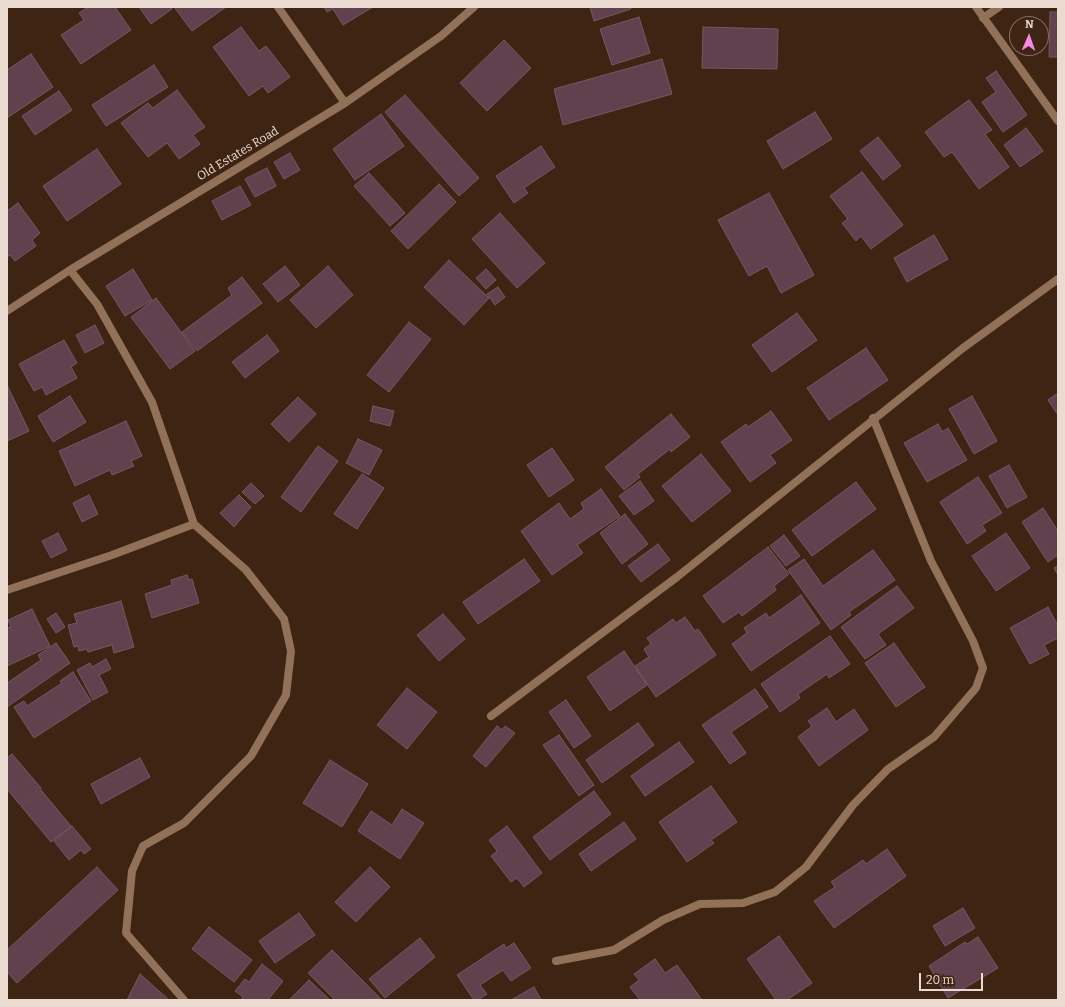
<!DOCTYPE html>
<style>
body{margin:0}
#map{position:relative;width:1065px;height:1007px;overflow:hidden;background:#3d2413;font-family:Bitter,serif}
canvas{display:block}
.frame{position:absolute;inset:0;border:8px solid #ebdad0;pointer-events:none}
.north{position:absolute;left:1009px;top:16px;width:40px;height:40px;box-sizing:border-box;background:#3d2413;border:1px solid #836d5f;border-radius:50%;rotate:2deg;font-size:11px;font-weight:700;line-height:16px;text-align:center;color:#ebdad0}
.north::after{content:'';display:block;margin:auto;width:14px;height:18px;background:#f987e8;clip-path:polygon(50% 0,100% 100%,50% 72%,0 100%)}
.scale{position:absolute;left:919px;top:973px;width:64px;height:18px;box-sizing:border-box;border:2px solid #ebdad0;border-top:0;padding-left:5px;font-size:12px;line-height:14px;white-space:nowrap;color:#ebdad0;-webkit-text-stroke:3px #3d2413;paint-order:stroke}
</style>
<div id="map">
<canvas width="1065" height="1007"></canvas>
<div class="frame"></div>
<div class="north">N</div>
<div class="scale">20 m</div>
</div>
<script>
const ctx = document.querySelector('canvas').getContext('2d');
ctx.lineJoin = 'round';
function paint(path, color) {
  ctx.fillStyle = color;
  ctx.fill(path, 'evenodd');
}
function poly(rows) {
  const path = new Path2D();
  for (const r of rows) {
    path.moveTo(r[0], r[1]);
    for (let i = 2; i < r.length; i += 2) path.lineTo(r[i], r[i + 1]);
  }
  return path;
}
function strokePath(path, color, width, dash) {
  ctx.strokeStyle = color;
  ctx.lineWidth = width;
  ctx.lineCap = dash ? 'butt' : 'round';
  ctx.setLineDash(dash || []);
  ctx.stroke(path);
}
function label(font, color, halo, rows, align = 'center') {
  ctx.font = font + ' Bitter,serif';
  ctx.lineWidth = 3.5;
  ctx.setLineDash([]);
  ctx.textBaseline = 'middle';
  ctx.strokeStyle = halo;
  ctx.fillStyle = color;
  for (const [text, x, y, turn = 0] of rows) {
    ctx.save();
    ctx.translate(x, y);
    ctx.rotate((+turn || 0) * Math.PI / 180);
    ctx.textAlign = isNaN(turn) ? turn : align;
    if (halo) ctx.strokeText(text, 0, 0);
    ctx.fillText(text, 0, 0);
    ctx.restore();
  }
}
const building = poly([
 [88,7,115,7,131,30,81,64,61,35,84,20,79,13,88,7],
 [139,7,170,7,172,9,151,24,139,7],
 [174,7,226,7,192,31,174,7],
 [324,7,373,7,343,25,333,9,327,12,324,7],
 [590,7,630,7,631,9,594,21,590,7],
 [1050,12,1058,12,1058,57,1049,57,1050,12],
 [639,17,650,53,612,65,600,29,639,17],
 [241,27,259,51,266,46,290,77,268,93,263,86,249,96,213,47,241,27],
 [703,27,778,29,777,69,702,68,703,27],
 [504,40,531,68,487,111,460,83,504,40],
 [31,54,53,87,7,118,7,70,31,54],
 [662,59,672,94,563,125,554,89,662,59],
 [154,65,168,87,106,126,92,105,154,65],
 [996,71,1027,115,1003,132,982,102,996,92,986,78,996,71],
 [177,90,205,127,193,135,200,144,179,159,167,143,148,157,121,123,148,103,153,108,177,90],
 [59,91,72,110,35,135,22,116,59,91],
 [405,95,479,178,459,196,385,112,405,95],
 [969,100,992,130,985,134,1009,167,979,189,952,152,944,157,925,132,969,100],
 [815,112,832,139,783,169,767,141,815,112],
 [381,114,404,146,355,180,333,149,381,114],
 [1026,128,1043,151,1020,167,1004,145,1026,128],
 [878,137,901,166,883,180,860,151,878,137],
 [541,146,555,167,524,188,528,193,514,203,496,176,541,146],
 [97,149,121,184,67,221,43,186,97,149],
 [290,153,300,170,284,179,274,162,290,153],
 [267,168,276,186,255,197,245,179,267,168],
 [862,172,903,225,871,249,861,236,856,241,842,223,848,219,830,196,862,172],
 [369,173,405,213,390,226,354,186,369,173],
 [439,184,456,202,408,249,391,231,439,184],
 [240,186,251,205,222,220,212,201,240,186],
 [769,193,814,275,781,293,767,266,749,276,718,220,769,193],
 [18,203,40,233,32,240,36,246,15,261,10,255,7,257,7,211,18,203],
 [500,213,545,263,517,288,472,239,500,213],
 [934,235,948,259,907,282,894,258,934,235],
 [449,260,489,298,464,325,424,287,449,260],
 [285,266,300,285,278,302,263,284,285,266],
 [328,266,353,295,316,328,290,300,328,266],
 [133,269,152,300,125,316,106,286,133,269],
 [486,269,496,280,486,289,476,278,486,269],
 [242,277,262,303,197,351,182,332,232,295,228,288,242,277],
 [498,287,505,297,495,305,487,294,498,287],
 [156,298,195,351,170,369,131,317,156,298],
 [797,313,817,340,772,372,752,345,797,313],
 [409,322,431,339,389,392,367,375,409,322],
 [95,325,104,343,85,353,76,335,95,325],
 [267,335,279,351,245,378,232,362,267,335],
 [64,340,77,363,71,367,77,378,46,395,42,387,34,391,19,364,64,340],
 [866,348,888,380,829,420,807,388,866,348],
 [7,385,29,431,7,441,7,385],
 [1058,393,1058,415,1048,400,1058,393],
 [70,396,86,422,53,442,38,416,70,396],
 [972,396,997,441,974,454,949,409,972,396],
 [298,397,316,414,289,442,271,424,298,397],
 [373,406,394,411,390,426,370,421,373,406],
 [771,411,792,440,770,455,776,463,750,482,721,442,746,424,748,427,771,411],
 [671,414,690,437,671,452,670,449,638,474,640,477,624,490,605,467,671,414],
 [126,421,142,456,131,461,134,466,112,475,110,470,75,486,59,451,126,421],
 [938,424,942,432,948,428,967,460,927,482,904,443,938,424],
 [358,439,382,450,369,475,346,463,358,439],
 [318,446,338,461,301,512,281,497,318,446],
 [552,448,574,480,549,497,527,465,552,448],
 [701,454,731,491,692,522,662,486,701,454],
 [1009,465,1027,497,1007,508,989,476,1009,465],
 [362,474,384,488,357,529,334,514,362,474],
 [978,477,1002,513,982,525,986,531,967,544,940,502,978,477],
 [640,481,654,501,634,515,619,496,640,481],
 [856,482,876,509,812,556,792,530,856,482],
 [251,483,264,496,255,504,242,492,251,483],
 [601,489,620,516,577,545,583,553,552,575,521,531,559,503,570,519,584,509,581,503,601,489],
 [89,495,98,514,82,522,73,503,89,495],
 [239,495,251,507,234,527,220,513,239,495],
 [1043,508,1058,531,1058,555,1048,562,1022,522,1043,508],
 [625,514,648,544,622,564,600,533,625,514],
 [58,533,67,550,51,558,42,541,58,533],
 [1006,533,1030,568,996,591,972,556,1006,533],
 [784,535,800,556,786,566,770,546,784,535],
 [658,544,670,560,641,582,628,566,658,544],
 [768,547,789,574,774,586,776,590,742,616,739,612,723,623,703,596,768,547],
 [873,550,895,580,849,612,851,615,831,630,788,570,804,559,823,586,873,550],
 [524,559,540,581,478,624,463,602,524,559],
 [1058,566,1058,575,1054,568,1058,566],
 [187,575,189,580,192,579,199,603,152,618,145,594,172,585,171,580,187,575],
 [897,586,914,608,878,634,886,645,865,659,841,627,897,586],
 [801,595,820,623,751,671,732,644,747,633,744,628,766,613,769,618,801,595],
 [121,601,134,647,114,653,112,645,88,652,87,649,79,651,78,646,74,647,68,625,77,623,74,614,121,601],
 [1048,607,1058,626,1058,638,1044,645,1049,654,1030,664,1010,628,1048,607],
 [32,609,50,646,7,666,7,628,11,627,8,620,32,609],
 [56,613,65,627,56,633,47,619,56,613],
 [443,614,465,639,439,661,417,635,443,614],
 [685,617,695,631,698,629,716,655,656,697,635,666,649,657,644,649,651,644,647,638,673,619,676,623,685,617],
 [830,636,850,664,829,678,827,674,798,694,800,698,780,712,761,684,830,636],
 [56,643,70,663,7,707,7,683,41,660,38,655,56,643],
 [894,643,925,687,896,707,865,663,894,643],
 [624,651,647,685,610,711,587,677,624,651],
 [106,659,111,669,99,675,108,692,93,700,77,670,90,663,92,667,106,659],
 [73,672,91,701,34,738,14,707,24,701,27,706,62,683,60,681,73,672],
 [407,688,437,712,407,749,377,725,407,688],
 [755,689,768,707,731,732,746,753,730,764,702,725,755,689],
 [566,700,591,736,574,748,549,712,566,700],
 [827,708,836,722,854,709,868,730,819,766,798,737,812,726,808,721,827,708],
 [638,723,654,745,602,783,586,760,638,723],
 [497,726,502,730,505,726,515,733,486,767,473,756,497,726],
 [559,735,594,785,579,796,543,745,559,735],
 [679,742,694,762,645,796,631,776,679,742],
 [12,754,41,788,20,805,7,789,7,758,12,754],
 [140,758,150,777,101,804,91,784,140,758],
 [330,760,368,784,342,827,303,803,330,760],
 [711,786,737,822,711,840,714,843,687,862,659,822,711,786],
 [41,790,71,826,51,842,21,806,41,790],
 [594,791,611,814,550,860,533,837,594,791],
 [402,809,424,823,400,859,358,831,371,811,392,825,402,809],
 [624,822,636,839,591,871,579,854,624,822],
 [72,826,91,849,84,854,81,850,69,860,54,841,72,826],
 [507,826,542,873,524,887,517,878,511,882,491,856,497,851,489,840,507,826],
 [887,849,906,876,834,928,814,901,835,887,831,882,863,860,866,864,887,849],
 [97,867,118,890,17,983,7,972,7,950,97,867],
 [370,867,390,887,356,922,335,902,370,867],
 [963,908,975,928,945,946,933,926,963,908],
 [299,913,315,935,275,963,259,941,299,913],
 [209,927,252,960,234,982,192,949,209,927],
 [779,936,812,983,787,1000,776,1000,747,959,779,936],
 [978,937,998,968,948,998,929,966,965,942,967,944,978,937],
 [420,938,435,957,385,998,369,979,420,938],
 [514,943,531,968,511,981,503,970,480,985,487,994,478,1000,474,1000,457,975,504,944,506,948,514,943],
 [332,950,381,999,335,1000,308,973,332,950],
 [655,959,665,973,677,965,702,1000,640,1000,630,987,639,980,634,974,655,959],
 [262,964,283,981,268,1000,241,1000,243,997,235,991,245,979,249,982,262,964],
 [140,974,169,1000,127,1000,140,974],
 [309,980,330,1000,289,1000,309,980],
 [534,987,541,1000,511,1000,534,987]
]);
const street = poly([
 [278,7,345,103],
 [976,7,1058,121],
 [983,18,999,7],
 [7,311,70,270,345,103,441,36,474,7],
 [7,590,112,555,194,524,152,402,97,304,70,270],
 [491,716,677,577,963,348,1058,279],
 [556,961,614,950,663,920,700,904,743,903,775,892,806,867,853,805,888,769,934,737,976,688,983,668,973,641,931,561,873,418],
 [184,1000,126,933,132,871,143,846,184,823,251,756,286,695,291,651,284,619,246,570,194,524]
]);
const streetNames = [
 ["Old Estates Road",238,154,-31]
];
paint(building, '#61414d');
strokePath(building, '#785763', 1);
strokePath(street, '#917158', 8);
label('12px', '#ebdad0', '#3d2413', streetNames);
</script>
